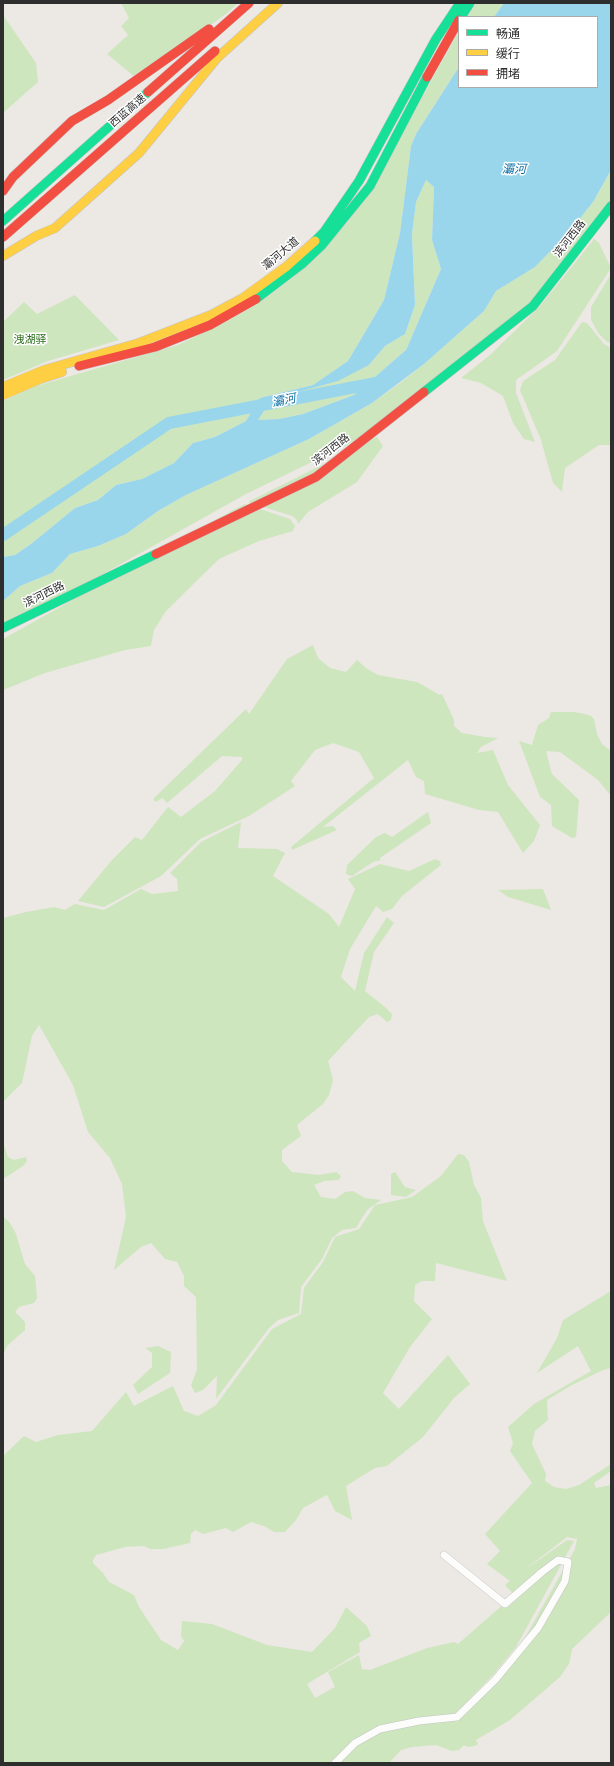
<!DOCTYPE html>
<meta charset="utf-8">
<style>
body{margin:0}
#map{position:relative;width:614px;height:1766px;overflow:hidden;background:#ece8e4;font-family:"Varela Round","Noto Sans SC",sans-serif}
canvas{display:block}
.frame{position:absolute;inset:0;border:4px solid #2e2e2e;pointer-events:none}
.legend{position:absolute;left:458px;top:16px;width:140px;height:72px;box-sizing:border-box;background:#fff;border:1px solid #ababab;margin:0;padding:5px 7px;list-style:none;font-size:12px;color:#2e2e2e}
.legend li{display:flex;align-items:center;gap:8px;height:20px}
.legend b{width:20px;border:1px solid #ababab}
</style>
<div id="map">
<canvas width="614" height="1766"></canvas>
<div class="frame"></div>
<ul class="legend">
<li><b style="height:5px;background:#16e098"></b>畅通</li>
<li><b style="height:5px;background:#ffcf43"></b>缓行</li>
<li><b style="height:5px;background:#f24e42"></b>拥堵</li>
</ul>
</div>
<script>
const ctx = document.querySelector('canvas').getContext('2d');
ctx.lineJoin = 'round';
function paint(path, color) {
  ctx.fillStyle = color;
  ctx.fill(path, 'evenodd');
}
function poly(rows) {
  const path = new Path2D();
  for (const r of rows) {
    path.moveTo(r[0], r[1]);
    for (let i = 2; i < r.length; i += 2) path.lineTo(r[i], r[i + 1]);
  }
  return path;
}
function strokePath(path, color, width, dash) {
  ctx.strokeStyle = color;
  ctx.lineWidth = width;
  ctx.lineCap = dash ? 'butt' : 'round';
  ctx.setLineDash(dash || []);
  ctx.stroke(path);
}
function label(font, color, halo, rows, align = 'center') {
  ctx.font = font + ' "Varela Round","Noto Sans SC",sans-serif';
  ctx.lineWidth = 3;
  ctx.setLineDash([]);
  ctx.textBaseline = 'middle';
  ctx.strokeStyle = halo;
  ctx.fillStyle = color;
  for (const [text, x, y, turn = 0] of rows) {
    ctx.save();
    ctx.translate(x, y);
    ctx.rotate((+turn || 0) * Math.PI / 180);
    ctx.textAlign = isNaN(turn) ? turn : align;
    if (halo) ctx.strokeText(text, 0, 0);
    ctx.fillText(text, 0, 0);
    ctx.restore();
  }
}
const green = poly([
 [121,3,238,3,226,14,136,78,107,54,128,35,121,26,129,18],
 [476,3,504,3,494,17,467,17],
 [3,15,36,63,38,82,3,113],
 [459,31,459,67,416,134,411,146,400,233,384,300,348,361,313,385,260,398,246,421,215,437,193,443,174,463,142,479,116,485,98,500,75,508,31,544,15,555,3,557,3,401,36,386,178,345,226,322,259,303,291,279,314,258,346,224,366,198],
 [611,170,611,200,571,256,528,305,425,395,347,445,246,494,3,630,3,601,20,586,52,573,70,554,98,546,126,534,158,511,186,495,309,439,372,403,400,383,424,364,484,311,496,291,535,267,570,231,593,202],
 [426,180,434,187,432,240,441,269,406,350,354,395,303,414,279,419,258,420,272,399,338,380,369,365,385,346,405,334,415,305,412,234,416,202],
 [594,239,599,243,611,268,557,351,516,380,516,393,535,442,524,439,513,423,503,396,481,383,461,378,490,355,540,306],
 [611,274,611,343,607,342,599,334,591,320,591,307],
 [75,295,119,340,48,361,3,380,3,322,24,302,37,314],
 [582,322,587,323,604,344,611,348,611,445,599,445,565,468,562,492,553,483,541,440,520,390,523,381,555,360],
 [377,437,383,446,357,482,308,512,298,524,297,520,292,516,248,502],
 [245,504,290,519,295,526,293,531,259,541,219,559,166,611,154,630,151,646,125,650,45,673,3,690,3,639,235,509],
 [313,645,318,658,330,668,346,672,357,660,366,668,378,675,417,682,440,695,442,694,454,720,454,726,462,733,485,737,498,738,481,747,477,753,493,750,508,785,540,825,534,841,523,853,498,812,479,810,425,794,424,781,416,777,408,760,323,827,333,826,337,830,292,850,291,847,374,778,359,752,333,743,315,750,291,781,295,786,249,816,200,839,161,876,104,907,78,901,112,860,135,837,142,840,168,807,181,817,215,791,242,760,242,757,222,756,167,803,162,798,156,802,153,799,246,709,249,714,287,659],
 [551,712,574,712,585,714,591,716,594,719,597,734,602,744,611,751,611,796,598,780,560,752,546,751,552,774,579,800,576,837,572,838,552,826,551,805,540,797,519,741,532,745,538,725,549,718],
 [428,812,431,823,380,858,381,860,373,862,352,876,346,874,347,865,376,837,385,833,392,837],
 [241,822,238,848,277,849,285,853,273,876,329,914,339,927,355,889,348,879,380,864,409,871,435,859,440,861,441,865,402,896,392,909,383,912,376,906,350,949,341,977,355,991,364,953,387,917,394,923,374,952,365,991,385,1007,392,1014,391,1020,387,1022,378,1014,369,1017,328,1061,333,1080,329,1095,323,1104,297,1125,301,1136,282,1150,282,1161,292,1172,319,1175,336,1172,340,1175,341,1177,338,1180,324,1181,314,1185,321,1197,335,1199,345,1192,353,1191,365,1198,381,1200,367,1210,356,1228,342,1230,332,1238,322,1259,301,1287,299,1313,278,1320,269,1328,216,1399,217,1376,203,1390,195,1393,191,1385,197,1370,196,1297,184,1286,184,1276,177,1262,165,1259,151,1243,141,1247,114,1270,126,1217,122,1184,110,1158,88,1132,73,1085,39,1025,32,1036,22,1083,3,1102,3,918,26,912,54,907,65,910,75,904,104,910,141,889,152,894,178,891,177,879,170,873,201,842],
 [543,889,551,910,508,897,498,890],
 [3,1142,8,1157,14,1160,26,1157,27,1161,23,1166,3,1179],
 [458,1154,464,1155,469,1162,474,1185,481,1198,483,1221,507,1281,436,1263,435,1281,422,1281,415,1285,414,1301,432,1319,410,1347,383,1393,399,1409,448,1355,470,1384,454,1398,423,1437,387,1466,375,1468,346,1486,352,1520,335,1511,327,1495,303,1508,296,1520,285,1532,274,1532,264,1526,251,1522,233,1532,226,1528,203,1534,195,1530,191,1534,190,1543,163,1549,150,1549,144,1546,125,1547,96,1555,93,1560,93,1563,103,1573,109,1582,134,1595,139,1607,161,1640,178,1650,184,1641,181,1636,182,1621,212,1624,267,1645,312,1652,335,1628,346,1607,367,1626,371,1636,359,1643,360,1652,307,1684,315,1698,335,1687,328,1672,359,1655,362,1669,370,1670,427,1648,454,1642,458,1644,514,1595,505,1585,510,1581,487,1564,500,1551,485,1534,532,1483,510,1451,513,1443,508,1427,534,1404,591,1371,578,1346,537,1373,557,1338,563,1320,611,1291,611,1368,603,1370,572,1385,547,1400,548,1420,535,1431,532,1444,546,1474,545,1481,554,1487,566,1489,579,1485,611,1464,611,1471,594,1483,596,1488,611,1485,611,1612,572,1649,569,1664,560,1677,510,1720,476,1740,478,1744,475,1746,468,1747,464,1745,459,1750,452,1751,436,1745,412,1747,401,1750,389,1763,353,1763,349,1761,348,1763,340,1763,354,1748,379,1731,462,1713,519,1648,575,1549,577,1539,567,1537,523,1571,567,1540,574,1541,516,1647,493,1675,455,1714,393,1723,352,1745,337,1763,3,1763,3,1456,24,1436,36,1442,58,1435,92,1431,126,1392,134,1406,173,1386,184,1411,198,1416,216,1405,272,1329,301,1314,304,1288,323,1262,335,1237,359,1229,375,1205,412,1197,441,1176],
 [395,1172,405,1187,416,1190,406,1197,391,1195,391,1174],
 [3,1216,10,1223,16,1234,25,1264,35,1276,37,1298,34,1303,19,1307,15,1312,25,1322,25,1330,7,1346,3,1356],
 [158,1346,171,1352,170,1373,138,1394,133,1385,152,1367,152,1353,145,1348]
]);
const water = poly([
 [504,3,611,3,611,170,593,202,570,231,535,267,496,291,484,311,424,364,372,403,309,439,186,495,158,511,126,534,98,546,70,554,52,573,20,586,3,601,3,557,15,555,31,544,75,508,98,500,116,485,142,479,174,463,193,443,215,437,246,421,260,398,313,385,348,361,384,300,400,233,411,146,416,134,459,67,459,87,597,87,597,17,494,17],
 [426,180,434,187,432,240,441,269,406,350,354,395,303,414,279,419,258,420,272,399,338,381,369,365,385,346,405,334,415,305,412,234,416,202]
]);
const river = poly([
 [3,535,169,423,381,382]
]);
const street = poly([
 [335,1763,355,1743,380,1729,419,1721,457,1717,495,1680,538,1628,565,1581,568,1562,558,1560,542,1572,505,1604,444,1555]
]);
const fast = poly([
 [461,17,470,3],
 [3,221,148,92],
 [315,241,324,232,359,181,436,39,460,3],
 [256,299,302,264,322,245,370,186,427,77],
 [424,392,533,306,611,206],
 [3,628,156,554]
]);
const slow = poly([
 [3,256,36,236,55,228,139,153,217,58,278,3],
 [3,387,44,370,139,343,211,315,243,298,287,266,315,241],
 [3,395,40,379,62,372]
]);
const jam = poly([
 [427,77,459,20],
 [148,92,249,3],
 [3,191,13,177,72,121,108,100,209,29],
 [3,237,215,51],
 [79,366,155,347,210,325,256,299],
 [156,554,316,477,424,392]
]);
const streetNames = [
 ["西蓝高速",128,111,-41],
 ["滨河西路",570,239,-52],
 ["灞河大道",281,254,-40],
 ["滨河西路",331,450,-38],
 ["滨河西路",44,595,-26]
];
const parkNames = [
 ["洩湖驿",30,340]
];
const waterNames = [
 ["灞河",514,170],
 ["灞河",284,401,-11]
];
paint(green, '#cee6be');
paint(water, '#99d6ec');
strokePath(river, '#99d6ec', 12);
strokePath(street, '#c5c4c5', 8);
strokePath(fast, '#c5c4c5', 10);
strokePath(slow, '#c5c4c5', 10);
strokePath(jam, '#c5c4c5', 10);
strokePath(street, '#fcfcfb', 7);
strokePath(fast, '#16e098', 9);
strokePath(slow, '#ffcf43', 9);
strokePath(jam, '#f24e42', 9);
label('11px', '#2e2e2e', '#fff', streetNames);
label('11px', '#2c6e1b', '#fff', parkNames);
label('italic 12px', '#0d6fa3', '#fff', waterNames);
</script>
